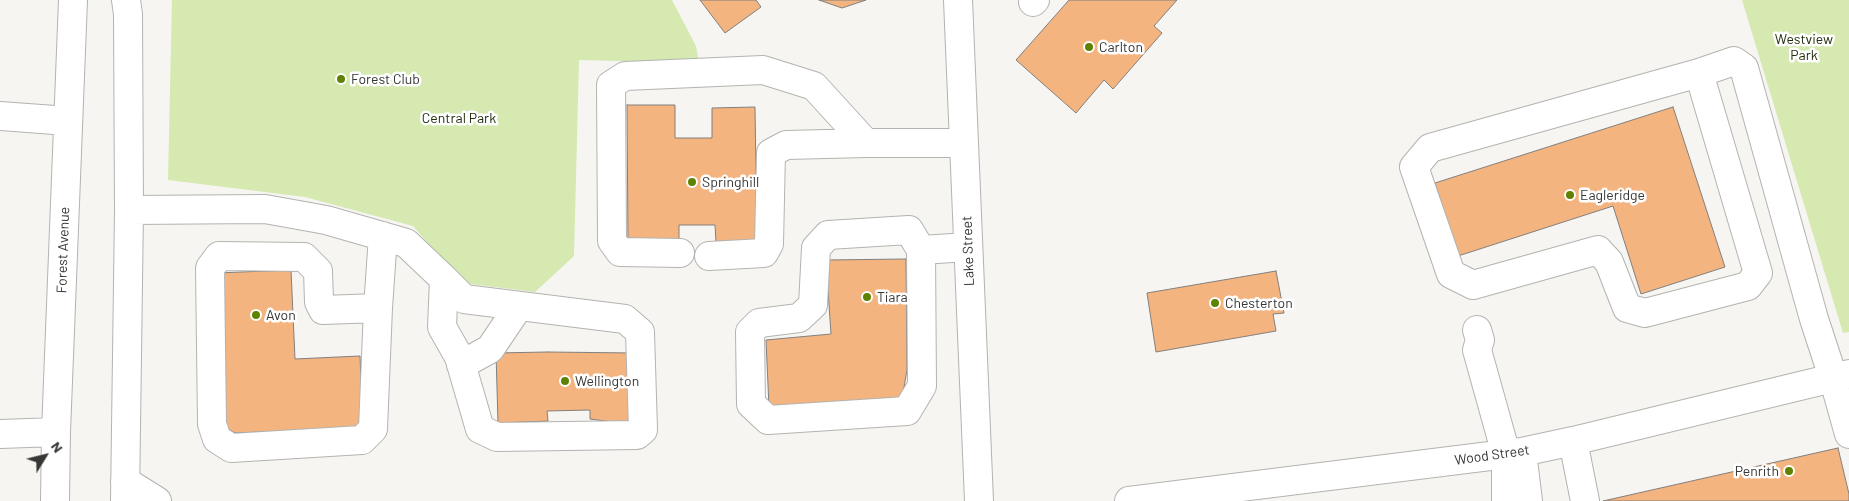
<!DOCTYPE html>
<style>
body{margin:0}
#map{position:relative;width:1849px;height:501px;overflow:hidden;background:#f6f5f2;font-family:Barlow,sans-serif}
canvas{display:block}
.north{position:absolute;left:20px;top:431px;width:50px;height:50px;-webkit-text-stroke:4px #fff;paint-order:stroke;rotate:54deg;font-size:14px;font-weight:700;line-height:20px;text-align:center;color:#373735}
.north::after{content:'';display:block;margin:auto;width:18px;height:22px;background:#373735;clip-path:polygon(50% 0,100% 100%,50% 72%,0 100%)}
</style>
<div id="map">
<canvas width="1849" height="501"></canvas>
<div class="north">N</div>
</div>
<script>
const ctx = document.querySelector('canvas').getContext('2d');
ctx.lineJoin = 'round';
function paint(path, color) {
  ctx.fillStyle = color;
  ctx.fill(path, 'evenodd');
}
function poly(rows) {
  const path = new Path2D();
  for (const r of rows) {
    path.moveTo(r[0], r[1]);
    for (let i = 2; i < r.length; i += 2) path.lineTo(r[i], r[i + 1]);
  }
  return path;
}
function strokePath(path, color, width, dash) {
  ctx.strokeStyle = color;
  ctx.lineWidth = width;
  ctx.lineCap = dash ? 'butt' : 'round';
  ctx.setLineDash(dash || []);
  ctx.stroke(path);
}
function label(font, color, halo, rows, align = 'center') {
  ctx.font = font + ' Barlow,sans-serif';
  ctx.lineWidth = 5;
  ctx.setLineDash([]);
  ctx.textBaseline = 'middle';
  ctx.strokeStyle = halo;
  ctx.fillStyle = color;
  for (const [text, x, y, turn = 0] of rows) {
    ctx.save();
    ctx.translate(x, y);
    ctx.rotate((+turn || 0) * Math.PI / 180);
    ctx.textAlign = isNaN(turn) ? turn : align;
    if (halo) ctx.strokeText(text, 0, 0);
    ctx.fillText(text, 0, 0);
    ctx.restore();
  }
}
const green = poly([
 [172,0,672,0,696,46,699,63,579,60,574,256,535,292,463,283,413,226,305,197,168,180],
 [1742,0,1849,0,1849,332,1843,333]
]);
const building = poly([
 [700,0,756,0,761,7,725,33,700,0],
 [819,0,866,0,842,8,819,0],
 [1069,0,1177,0,1154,26,1162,33,1113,89,1104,80,1076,113,1016,60,1069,0],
 [627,105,675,105,675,138,712,138,712,108,755,107,757,241,716,242,715,225,679,225,679,243,628,244,627,105],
 [1673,107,1725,267,1641,294,1613,206,1458,256,1435,183,1673,107],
 [906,259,907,370,903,393,898,399,769,407,766,340,831,334,826,260,906,259],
 [291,270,295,359,360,356,363,428,235,433,228,429,224,422,217,273,291,270],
 [1276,271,1284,313,1273,314,1276,331,1156,352,1147,293,1276,271],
 [548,352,633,353,635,425,590,419,590,410,547,411,548,421,498,423,496,353,548,352],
 [1838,448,1849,494,1849,501,1603,501,1838,448]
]);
const minor = poly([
 [958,0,979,501],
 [1033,2,1035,0],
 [1699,73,1758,273,1748,286,1645,313,1627,308,1609,262,1598,250,1473,285,1451,274,1414,167,1430,148,1699,73,1734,61,1744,68,1814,319,1833,377,1849,434],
 [0,116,68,121],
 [129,210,265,209,326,220,406,243,444,279,464,299,625,319,640,332,643,430,637,435,497,437,480,429,459,357,442,327,444,279],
 [921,250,909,230,828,235,816,248,813,305,799,318,759,323,750,332,751,404,768,420,907,411,922,386,921,250,968,247],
 [680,253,620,252,612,241,611,85,625,76,763,70,814,86,866,143],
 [709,256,764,253,769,244,771,153,786,145,866,143,964,143],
 [378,308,323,310,319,302,318,271,304,257,219,256,210,268,212,424,217,439,231,448,362,440,373,429,378,308,383,236],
 [1477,330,1480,340,1477,350,1506,454,1506,501],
 [461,365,490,349,519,306],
 [0,434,56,432],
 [1573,441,1585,501],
 [1522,452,1528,501],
 [125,481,157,501],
 [55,501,56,432,73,0],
 [125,501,129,210,128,14,126,0],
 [1129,501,1522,452,1573,441,1849,374]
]);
const markers = [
 [1089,47,5,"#5f8300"],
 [341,79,5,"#5f8300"],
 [692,182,5,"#5f8300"],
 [1570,195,5,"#5f8300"],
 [867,297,5,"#5f8300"],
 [1215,303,5,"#5f8300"],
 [256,315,5,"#5f8300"],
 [565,381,5,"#5f8300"],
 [1789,471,5,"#5f8300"]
];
const parkNames = [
 ["Westview",1804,39],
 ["Park",1804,55],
 ["Central Park",459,118]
];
const poiNames = [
 ["Carlton",1099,47],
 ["Forest Club",351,79],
 ["Springhill",702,182],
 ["Eagleridge",1580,195],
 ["Tiara",877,297],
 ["Chesterton",1225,303],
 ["Avon",266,315],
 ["Wellington",575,381],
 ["Penrith",1779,471,"right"]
];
const streetNames = [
 ["Forest Avenue",63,250,-88],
 ["Lake Street",968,251,-92],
 ["Wood Street",1492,455,-8]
];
paint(green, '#d5e9b0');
paint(building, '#f4b480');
strokePath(building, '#827f7d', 1);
strokePath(minor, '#b4b3b0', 30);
strokePath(minor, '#fff', 28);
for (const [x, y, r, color] of markers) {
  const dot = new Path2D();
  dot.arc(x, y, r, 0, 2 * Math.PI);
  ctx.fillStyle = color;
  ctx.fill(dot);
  strokePath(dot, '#fff', 2);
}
label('14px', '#252e0f', '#fff', parkNames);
label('14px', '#373735', '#fff', poiNames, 'left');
label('14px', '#373735', '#fff', streetNames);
</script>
